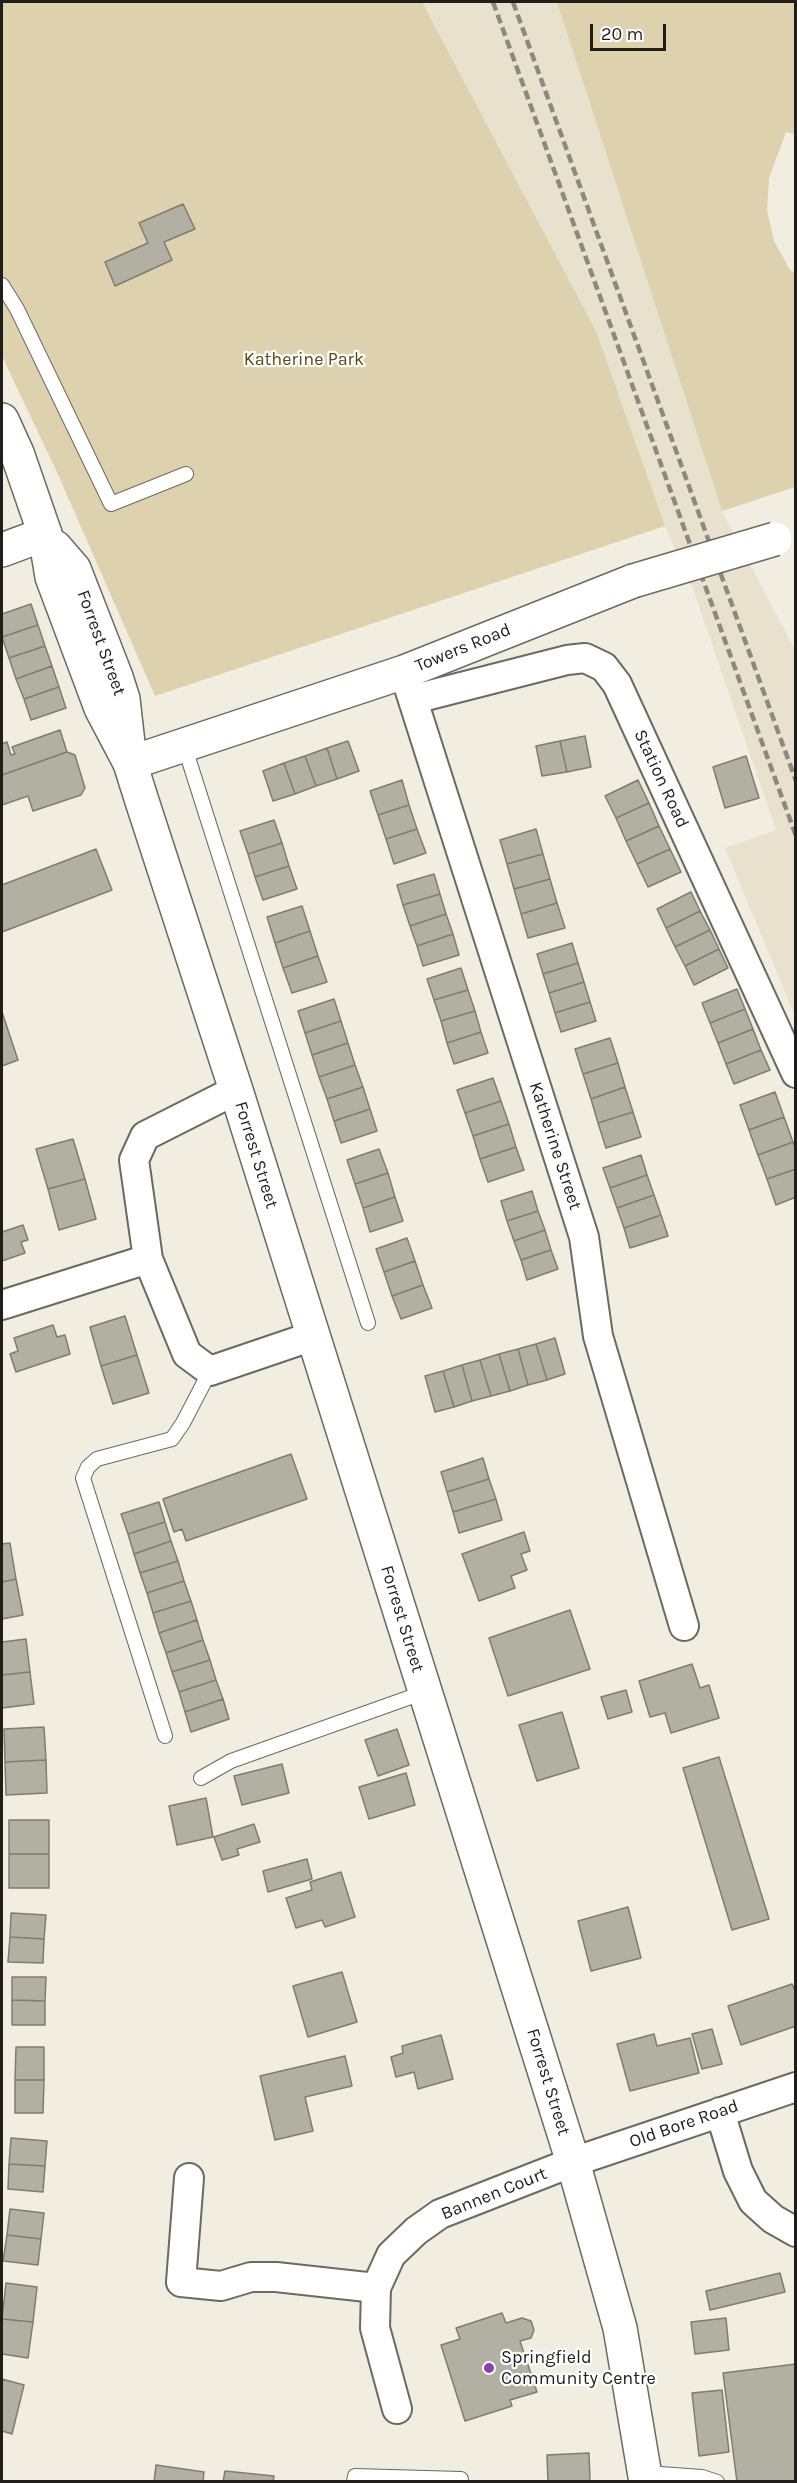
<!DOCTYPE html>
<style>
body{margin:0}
#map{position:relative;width:797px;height:2483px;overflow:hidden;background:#f1ede1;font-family:Karla,sans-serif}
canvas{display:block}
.frame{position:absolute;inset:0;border:3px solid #201e1a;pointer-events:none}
.scale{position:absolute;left:590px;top:24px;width:76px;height:27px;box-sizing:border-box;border:3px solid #201e1a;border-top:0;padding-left:8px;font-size:18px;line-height:21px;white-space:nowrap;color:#201e1a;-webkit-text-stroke:4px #fff;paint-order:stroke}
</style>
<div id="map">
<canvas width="797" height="2483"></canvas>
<div class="frame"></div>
<div class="scale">20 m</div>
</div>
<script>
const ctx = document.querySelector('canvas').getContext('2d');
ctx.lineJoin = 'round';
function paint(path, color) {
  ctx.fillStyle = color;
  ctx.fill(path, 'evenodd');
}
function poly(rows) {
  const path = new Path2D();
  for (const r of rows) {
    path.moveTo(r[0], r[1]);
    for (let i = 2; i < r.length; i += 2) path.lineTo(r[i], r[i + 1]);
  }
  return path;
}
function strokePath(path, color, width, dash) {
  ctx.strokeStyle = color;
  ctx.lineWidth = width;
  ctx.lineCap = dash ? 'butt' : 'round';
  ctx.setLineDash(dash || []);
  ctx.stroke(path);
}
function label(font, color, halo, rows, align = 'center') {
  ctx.font = font + ' Karla,sans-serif';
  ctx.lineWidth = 4.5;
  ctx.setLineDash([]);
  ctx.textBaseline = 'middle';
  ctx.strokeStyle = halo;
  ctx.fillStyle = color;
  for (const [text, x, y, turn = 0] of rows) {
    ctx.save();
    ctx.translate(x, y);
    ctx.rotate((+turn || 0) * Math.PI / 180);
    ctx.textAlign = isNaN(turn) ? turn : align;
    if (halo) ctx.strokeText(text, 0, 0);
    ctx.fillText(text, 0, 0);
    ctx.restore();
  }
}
const built = poly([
 [422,2,557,2,722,511,795,650,795,1016,725,848,776,830,693,589,665,526,596,331]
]);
const green = poly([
 [2,2,422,2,596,331,665,526,155,696,56,470,2,356],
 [557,2,795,2,795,134,786,132,769,178,767,210,774,241,790,270,795,273,795,487,722,511]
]);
const building = poly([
 [183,204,195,229,164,242,172,260,115,286,105,262,148,243,139,223,183,204],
 [31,604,38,625,2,637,2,614,31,604],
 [38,625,45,646,9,658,2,637,38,625],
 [45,646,52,666,16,679,9,658,45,646],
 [52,666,59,687,24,699,16,679,52,666],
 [59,687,66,708,31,720,24,699,59,687],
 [60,730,67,752,2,775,2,744,7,742,11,755,15,754,12,747,60,730],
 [585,736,591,767,567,772,560,741,585,736],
 [348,741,359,771,337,779,327,748,348,741],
 [560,741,567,772,542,776,536,746,560,741],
 [327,748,337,779,316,786,305,756,327,748],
 [67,752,75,755,85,788,81,795,33,811,28,796,2,805,2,775,67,752],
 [305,756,316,786,295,794,284,763,305,756],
 [746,756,759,798,725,808,713,767,746,756],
 [284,763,295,794,273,801,263,771,284,763],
 [402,780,409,805,378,815,370,791,402,780],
 [638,780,649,803,616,818,605,796,638,780],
 [649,803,659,826,626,841,616,818,649,803],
 [409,805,417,829,386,839,378,815,409,805],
 [274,820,282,843,248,854,240,831,274,820],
 [659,826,670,849,637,864,626,841,659,826],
 [417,829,426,853,394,864,386,839,417,829],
 [536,829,543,854,507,864,500,840,536,829],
 [282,843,289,866,255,877,248,854,282,843],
 [96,849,112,890,2,932,2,885,96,849],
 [670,849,681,872,648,887,637,864,670,849],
 [543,854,550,879,514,889,507,864,543,854],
 [289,866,297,889,263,900,255,877,289,866],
 [434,874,440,894,403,905,397,885,434,874],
 [550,879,557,903,521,914,514,889,550,879],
 [691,892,700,911,666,928,657,909,691,892],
 [440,894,446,914,410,926,403,905,440,894],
 [557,903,565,928,528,938,521,914,557,903],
 [302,906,310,931,275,943,267,917,302,906],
 [700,911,710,930,675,947,666,928,700,911],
 [446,914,453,934,417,946,410,926,446,914],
 [710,930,719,949,685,966,675,947,710,930],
 [310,931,318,956,283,968,275,943,310,931],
 [453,934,459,955,423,966,417,946,453,934],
 [572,943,578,963,543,974,537,954,572,943],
 [719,949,728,968,694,985,685,966,719,949],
 [318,956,327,982,292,993,283,968,318,956],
 [578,963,584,982,549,993,543,974,578,963],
 [461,968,468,990,434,1000,427,979,461,968],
 [584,982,590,1002,555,1013,549,993,584,982],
 [737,989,745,1009,710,1023,702,1003,737,989],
 [468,990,475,1011,441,1021,434,1000,468,990],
 [334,999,341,1021,305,1033,298,1011,334,999],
 [590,1002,596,1021,561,1032,555,1013,590,1002],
 [745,1009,753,1029,718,1043,710,1023,745,1009],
 [475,1011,481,1032,447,1043,441,1021,475,1011],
 [2,1012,18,1060,2,1066,2,1012],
 [341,1021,348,1043,312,1055,305,1033,341,1021],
 [753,1029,761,1050,726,1064,718,1043,753,1029],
 [481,1032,488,1053,454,1064,447,1043,481,1032],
 [610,1038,618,1063,583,1074,575,1049,610,1038],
 [348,1043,355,1065,319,1077,312,1055,348,1043],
 [761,1050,770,1070,734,1084,726,1064,761,1050],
 [618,1063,625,1087,591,1099,583,1074,618,1063],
 [355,1065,363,1087,327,1099,319,1077,355,1065],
 [493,1078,501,1101,465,1113,457,1090,493,1078],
 [363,1087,370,1109,334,1121,327,1099,363,1087],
 [625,1087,633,1112,598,1123,591,1099,625,1087],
 [775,1092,784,1117,749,1130,740,1105,775,1092],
 [501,1101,509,1124,473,1136,465,1113,501,1101],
 [370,1109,377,1131,341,1143,334,1121,370,1109],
 [633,1112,641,1137,606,1148,598,1123,633,1112],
 [784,1117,793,1142,758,1155,749,1130,784,1117],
 [509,1124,516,1147,480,1159,473,1136,509,1124],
 [73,1139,85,1179,48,1189,36,1149,73,1139],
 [793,1142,796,1150,796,1169,767,1179,758,1155,793,1142],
 [516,1147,524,1170,488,1182,480,1159,516,1147],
 [379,1149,388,1173,355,1184,347,1160,379,1149],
 [641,1155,647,1175,610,1188,603,1168,641,1155],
 [796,1169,796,1197,776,1205,767,1179,796,1169],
 [388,1173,395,1197,363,1208,355,1184,388,1173],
 [647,1175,654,1195,617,1208,610,1188,647,1175],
 [85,1179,96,1219,59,1230,48,1189,85,1179],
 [532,1191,538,1211,507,1221,501,1201,532,1191],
 [654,1195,661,1215,624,1228,617,1208,654,1195],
 [395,1197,403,1221,370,1232,363,1208,395,1197],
 [538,1211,545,1230,514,1241,507,1221,538,1211],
 [661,1215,668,1236,630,1248,624,1228,661,1215],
 [23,1225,28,1240,21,1242,25,1253,2,1261,2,1232,23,1225],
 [545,1230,551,1250,521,1260,514,1241,545,1230],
 [407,1238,415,1261,384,1272,376,1249,407,1238],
 [551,1250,558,1269,527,1280,521,1260,551,1250],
 [415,1261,423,1285,392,1296,384,1272,415,1261],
 [423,1285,432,1308,401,1319,392,1296,423,1285],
 [125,1316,137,1355,101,1366,90,1327,125,1316],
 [53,1325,57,1337,65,1335,70,1354,16,1372,10,1354,18,1351,14,1338,53,1325],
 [555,1338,565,1374,547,1380,536,1344,555,1338],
 [536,1344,547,1380,528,1385,518,1349,536,1344],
 [518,1349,528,1385,510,1391,499,1354,518,1349],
 [499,1354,510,1391,491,1396,480,1360,499,1354],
 [137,1355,149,1393,113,1404,101,1366,137,1355],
 [480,1360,491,1396,472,1401,462,1365,480,1360],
 [462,1365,472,1401,454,1407,443,1371,462,1365],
 [443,1371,454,1407,435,1412,425,1376,443,1371],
 [291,1454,307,1499,186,1541,182,1529,174,1532,163,1499,291,1454],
 [483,1458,489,1479,447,1492,441,1472,483,1458],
 [489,1479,496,1499,453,1512,447,1492,489,1479],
 [496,1499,502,1520,459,1533,453,1512,496,1499],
 [159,1502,165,1522,128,1534,121,1514,159,1502],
 [165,1522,171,1541,134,1554,128,1534,165,1522],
 [524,1532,530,1551,521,1554,527,1570,511,1576,515,1588,479,1601,462,1554,524,1532],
 [171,1541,178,1561,140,1573,134,1554,171,1541],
 [10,1543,16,1579,2,1582,2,1544,10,1543],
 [178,1561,184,1581,147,1593,140,1573,178,1561],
 [16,1579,23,1615,2,1619,2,1582,16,1579],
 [184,1581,191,1601,153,1613,147,1593,184,1581],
 [191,1601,197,1620,159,1633,153,1613,191,1601],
 [570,1610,590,1669,508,1696,489,1638,570,1610],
 [197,1620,203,1640,166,1653,159,1633,197,1620],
 [26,1639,30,1672,2,1675,2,1642,26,1639],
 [203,1640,210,1660,172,1672,166,1653,203,1640],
 [210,1660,216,1680,179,1692,172,1672,210,1660],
 [692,1664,700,1688,709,1685,719,1718,671,1733,665,1713,650,1717,639,1681,692,1664],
 [30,1672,34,1704,2,1708,2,1675,30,1672],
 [216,1680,223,1699,185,1712,179,1692,216,1680],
 [626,1690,632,1712,608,1719,601,1697,626,1690],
 [223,1699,229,1719,191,1732,185,1712,223,1699],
 [562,1712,579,1768,537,1781,519,1725,562,1712],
 [44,1727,46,1760,5,1762,4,1729,44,1727],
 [397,1729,409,1765,378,1776,365,1740,397,1729],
 [719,1757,769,1919,732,1930,683,1768,719,1757],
 [46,1760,47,1793,6,1795,5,1762,46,1760],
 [282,1764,289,1793,242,1805,234,1776,282,1764],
 [406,1773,415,1805,369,1819,359,1787,406,1773],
 [206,1798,213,1837,177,1845,169,1806,206,1798],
 [9,1820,49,1820,49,1854,9,1854,9,1820],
 [254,1824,260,1842,237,1849,239,1855,222,1860,214,1837,254,1824],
 [9,1854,49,1854,49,1888,9,1888,9,1854],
 [307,1859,312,1879,268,1892,263,1871,307,1859],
 [341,1872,355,1917,325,1927,322,1920,296,1928,286,1898,312,1890,310,1882,341,1872],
 [628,1907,641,1958,591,1971,578,1921,628,1907],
 [11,1913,46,1915,44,1939,10,1937,11,1913],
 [10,1937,44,1939,43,1963,8,1962,10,1937],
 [342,1972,357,2022,308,2037,293,1986,342,1972],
 [12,1977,46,1977,45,2001,12,2000,12,1977],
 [792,1984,796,1993,796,2026,741,2045,728,2006,792,1984],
 [12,2000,45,2001,45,2025,12,2025,12,2000],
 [712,2029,722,2064,702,2069,692,2034,712,2029],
 [654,2034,657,2046,690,2038,699,2073,630,2091,617,2044,654,2034],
 [441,2035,453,2079,418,2089,414,2072,396,2077,391,2057,403,2053,402,2046,441,2035],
 [16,2047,44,2047,44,2080,15,2080,16,2047],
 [345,2056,352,2086,305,2097,313,2131,275,2140,260,2076,345,2056],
 [15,2080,44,2080,43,2113,15,2113,15,2080],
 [11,2138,47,2141,45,2166,9,2164,11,2138],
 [9,2164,45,2166,43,2192,8,2189,9,2164],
 [10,2209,44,2213,41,2239,7,2235,10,2209],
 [7,2235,41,2239,38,2265,3,2261,7,2235],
 [780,2273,785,2292,710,2310,706,2291,780,2273],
 [6,2283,37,2287,33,2322,2,2319,6,2283],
 [502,2313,506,2323,522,2318,531,2321,534,2330,531,2338,520,2341,537,2392,510,2400,512,2406,465,2421,441,2345,460,2339,456,2328,502,2313],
 [726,2318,729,2350,695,2354,691,2322,726,2318],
 [2,2319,33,2322,28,2358,2,2354,2,2319],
 [796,2364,796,2482,737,2482,723,2373,796,2364],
 [2,2379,24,2385,12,2434,2,2431,2,2379],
 [722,2390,729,2452,699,2456,692,2393,722,2390],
 [589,2453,590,2482,548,2482,547,2455,589,2453],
 [156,2465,204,2472,203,2482,154,2482,156,2465],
 [225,2471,274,2476,273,2482,223,2482,225,2471]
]);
const lane = poly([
 [2,285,17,309,111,504,186,474],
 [184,745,368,1323],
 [165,1736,83,1478,88,1467,97,1459,172,1439,183,1423,210,1371],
 [201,1778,231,1761,425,1692],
 [646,2473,702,2477,717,2482],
 [354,2482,355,2476,461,2479]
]);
const street = poly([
 [404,672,584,1237,598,1336,684,1626],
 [414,699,567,660,585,658,604,667,617,684,796,1073],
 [236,1090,145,1136,134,1160,148,1259,187,1354,210,1371,313,1336],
 [2,1305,148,1259],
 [720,2112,738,2171,753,2201,773,2219,796,2232],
 [189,2178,181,2282,221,2286,251,2277,276,2277,376,2288],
 [397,2409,375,2328,376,2288,391,2255,416,2231,440,2214,573,2162,796,2087]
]);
const secondary = poly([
 [2,550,45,534],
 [130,763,404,672,633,581]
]);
const primary = poly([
 [2,420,17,453,45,534,52,577,101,708,130,763,141,798,236,1090,573,2162,620,2328,646,2482],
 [55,547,74,569,116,677,123,699,128,743]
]);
const rail = poly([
 [493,2,796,836],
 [513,2,796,781]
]);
const secondaryBridge = poly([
 [633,581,775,539]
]);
const markers = [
 [489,2368,6,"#8e41b1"]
];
const parkNames = [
 ["Katherine Park",304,360]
];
const streetNames = [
 ["Forrest Street",101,643,70],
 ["Towers Road",463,648,-22],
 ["Station Road",661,779,65],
 ["Katherine Street",555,1146,72],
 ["Forrest Street",256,1155,73],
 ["Forrest Street",402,1619,73],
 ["Forrest Street",548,2082,73],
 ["Old Bore Road",684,2124,-19],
 ["Bannen Court",494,2194,-22]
];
const poiNames = [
 ["Springfield",501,2358],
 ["Community Centre",501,2379]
];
paint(built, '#e7e1ce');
paint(green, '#ddd2ad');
paint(building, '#b2afa3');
strokePath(building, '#7f7c71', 1.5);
strokePath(lane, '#6c695f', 16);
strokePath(street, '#6c695f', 32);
strokePath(secondary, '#6c695f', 36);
strokePath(primary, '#6c695f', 36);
strokePath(lane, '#fff', 14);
strokePath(street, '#fff', 28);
strokePath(secondary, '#fff', 33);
strokePath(primary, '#fff', 33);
strokePath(rail, '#8c8981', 4.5, [9, 4.5]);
strokePath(secondaryBridge, '#6c695f', 36, []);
strokePath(secondaryBridge, '#fff', 33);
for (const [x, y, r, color] of markers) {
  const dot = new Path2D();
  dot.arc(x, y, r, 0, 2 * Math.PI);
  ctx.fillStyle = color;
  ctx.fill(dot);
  strokePath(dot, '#fff', 2);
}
label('18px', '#594b16', '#fff', parkNames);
label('18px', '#201e1a', '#fff', streetNames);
label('18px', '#201e1a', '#fff', poiNames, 'left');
</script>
